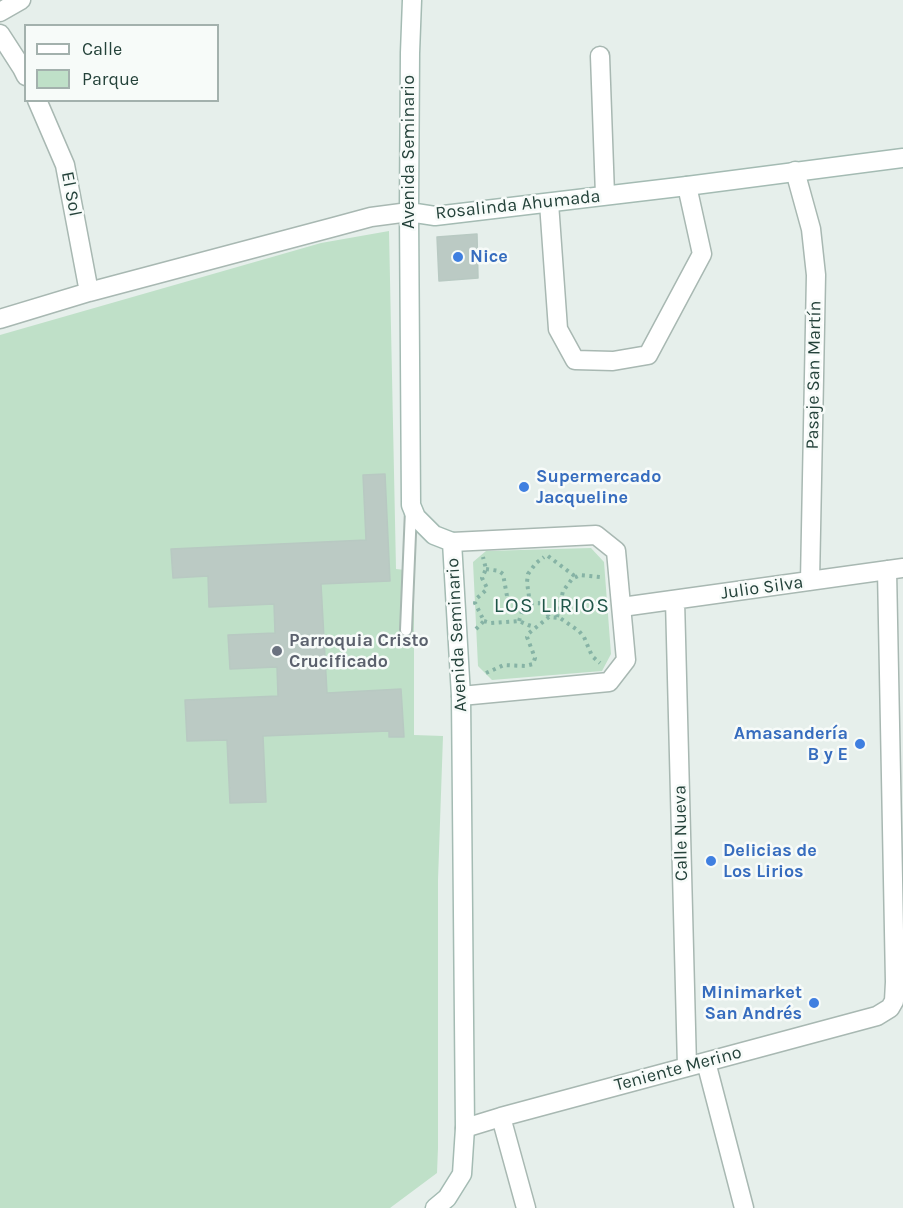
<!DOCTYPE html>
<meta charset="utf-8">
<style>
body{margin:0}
#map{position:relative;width:903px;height:1208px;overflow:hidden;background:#e6efeb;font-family:Karla,sans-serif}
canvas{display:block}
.legend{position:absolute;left:24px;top:24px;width:195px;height:78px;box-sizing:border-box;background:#f7fbf9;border:2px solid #a3b1ad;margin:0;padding:8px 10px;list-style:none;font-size:18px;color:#24423a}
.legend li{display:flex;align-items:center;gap:12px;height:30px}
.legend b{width:30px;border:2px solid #a3b1ad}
</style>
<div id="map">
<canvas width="903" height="1208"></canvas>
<ul class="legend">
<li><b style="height:8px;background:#fff"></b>Calle</li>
<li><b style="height:16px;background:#bfe0c8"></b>Parque</li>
</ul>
</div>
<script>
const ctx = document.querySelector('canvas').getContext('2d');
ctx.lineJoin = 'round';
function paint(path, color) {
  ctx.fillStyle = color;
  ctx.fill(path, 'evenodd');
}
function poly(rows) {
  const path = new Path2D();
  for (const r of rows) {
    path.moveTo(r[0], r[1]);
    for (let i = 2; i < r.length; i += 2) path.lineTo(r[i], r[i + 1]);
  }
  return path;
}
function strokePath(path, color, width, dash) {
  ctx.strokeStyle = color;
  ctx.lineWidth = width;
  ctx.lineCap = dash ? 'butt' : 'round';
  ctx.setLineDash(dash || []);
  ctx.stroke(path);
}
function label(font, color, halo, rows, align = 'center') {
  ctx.font = font + ' Karla,sans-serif';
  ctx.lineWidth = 5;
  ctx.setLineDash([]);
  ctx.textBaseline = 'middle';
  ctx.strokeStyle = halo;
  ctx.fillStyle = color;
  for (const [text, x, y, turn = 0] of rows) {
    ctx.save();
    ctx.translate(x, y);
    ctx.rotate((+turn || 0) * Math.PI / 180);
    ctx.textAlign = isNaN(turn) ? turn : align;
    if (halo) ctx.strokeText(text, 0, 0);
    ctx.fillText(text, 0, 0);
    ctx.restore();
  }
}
const green = poly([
 [389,231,396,569,414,571,414,735,443,736,438,880,438,1148,437,1173,390,1208,0,1208,0,335,321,243],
 [591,548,604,562,611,654,602,671,492,680,478,666,473,562,486,551]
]);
const building = poly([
 [477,234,478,278,439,281,437,237,477,234],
 [385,474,390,581,321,584,327,693,401,689,404,737,389,737,389,731,263,736,266,802,230,803,227,740,187,741,185,700,278,696,277,667,230,669,228,635,275,633,274,604,209,607,208,576,173,578,171,549,366,540,363,475,385,474]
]);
const path = poly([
 [548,556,576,577],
 [486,569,499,571,503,574,507,596,523,608],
 [530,604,527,582,528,574,536,563,544,557],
 [557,617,563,591,572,579,580,575,600,577],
 [484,621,491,623,519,621,528,625,535,627],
 [519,621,523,608,528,604,534,603,539,603,544,608,549,617],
 [476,629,484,621,475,603,476,599,486,590,487,588,482,578,486,569,483,557],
 [486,673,504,665,525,666,533,664,535,658,527,637,529,633,549,617,560,618,579,631,584,637,592,656,600,663]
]);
const lane = poly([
 [406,630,411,510]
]);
const street = poly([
 [0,12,21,0],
 [0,34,22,68,26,76],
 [600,56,605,195],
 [37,100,65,165,89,292],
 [795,171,811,229,816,275,810,581],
 [549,203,558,329,575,360,613,361,648,355,702,254,687,186],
 [0,319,89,292,334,227,371,217,409,212],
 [452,542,596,535,616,551,626,660,609,682,461,696],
 [675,600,687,1067],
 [622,607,903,568],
 [706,1062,744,1208],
 [501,1117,526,1208],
 [465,1128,501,1117,877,1016,890,1008,894,1001,895,982,887,570]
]);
const secondary = poly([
 [412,0,410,53,409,212,411,505,416,517,434,535,452,542,461,696,465,1128,462,1174,447,1198,435,1208],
 [409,212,435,216,687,186,903,158]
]);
const markers = [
 [458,257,6,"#3f7fe0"],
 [524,487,6,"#3f7fe0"],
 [277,651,6,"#6b7280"],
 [860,744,6,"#3f7fe0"],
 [711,861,6,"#3f7fe0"],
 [814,1003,6,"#3f7fe0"]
];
const streetNames = [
 ["Avenida Seminario",409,152,-90],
 ["El Sol",71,194,79],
 ["Rosalinda Ahumada",518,205,-6],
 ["Pasaje San Martín",814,375,-89],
 ["Julio Silva",762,588,-8],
 ["Avenida Seminario",457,635,-93],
 ["Calle Nueva",681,833,-91],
 ["Teniente Merino",678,1069,-15]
];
const shopNames = [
 ["Nice",470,257],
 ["Supermercado",536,477],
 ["Jacqueline",536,498],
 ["Amasandería",848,734,"right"],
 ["B y E",848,755,"right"],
 ["Delicias de",723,851],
 ["Los Lirios",723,872],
 ["Minimarket",802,993,"right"],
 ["San Andrés",802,1014,"right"]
];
const worshipNames = [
 ["Parroquia Cristo",289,641],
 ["Crucificado",289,662]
];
const quarterNames = [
 ["LOS LIRIOS",552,606]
];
paint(green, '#bfe0c8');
paint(building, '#bbcac4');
strokePath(building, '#b8c9c2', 1.5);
strokePath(lane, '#a8b8b2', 14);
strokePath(street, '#a8b8b2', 21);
strokePath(secondary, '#a4bbb3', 21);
strokePath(path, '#86b3a5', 4, [3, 4.5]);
strokePath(lane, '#fff', 10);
strokePath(street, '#fff', 18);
strokePath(secondary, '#fff', 18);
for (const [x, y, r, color] of markers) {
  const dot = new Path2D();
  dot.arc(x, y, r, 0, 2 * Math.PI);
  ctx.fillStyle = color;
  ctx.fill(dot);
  strokePath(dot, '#f7fbf9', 2);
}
label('18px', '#24423a', '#f7fbf9', streetNames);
label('bold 18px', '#366cbe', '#f7fbf9', shopNames, 'left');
label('bold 18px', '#5b616d', '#f7fbf9', worshipNames, 'left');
ctx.letterSpacing = '1.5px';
label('21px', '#1f5548', '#f7fbf9', quarterNames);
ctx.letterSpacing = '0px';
</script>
